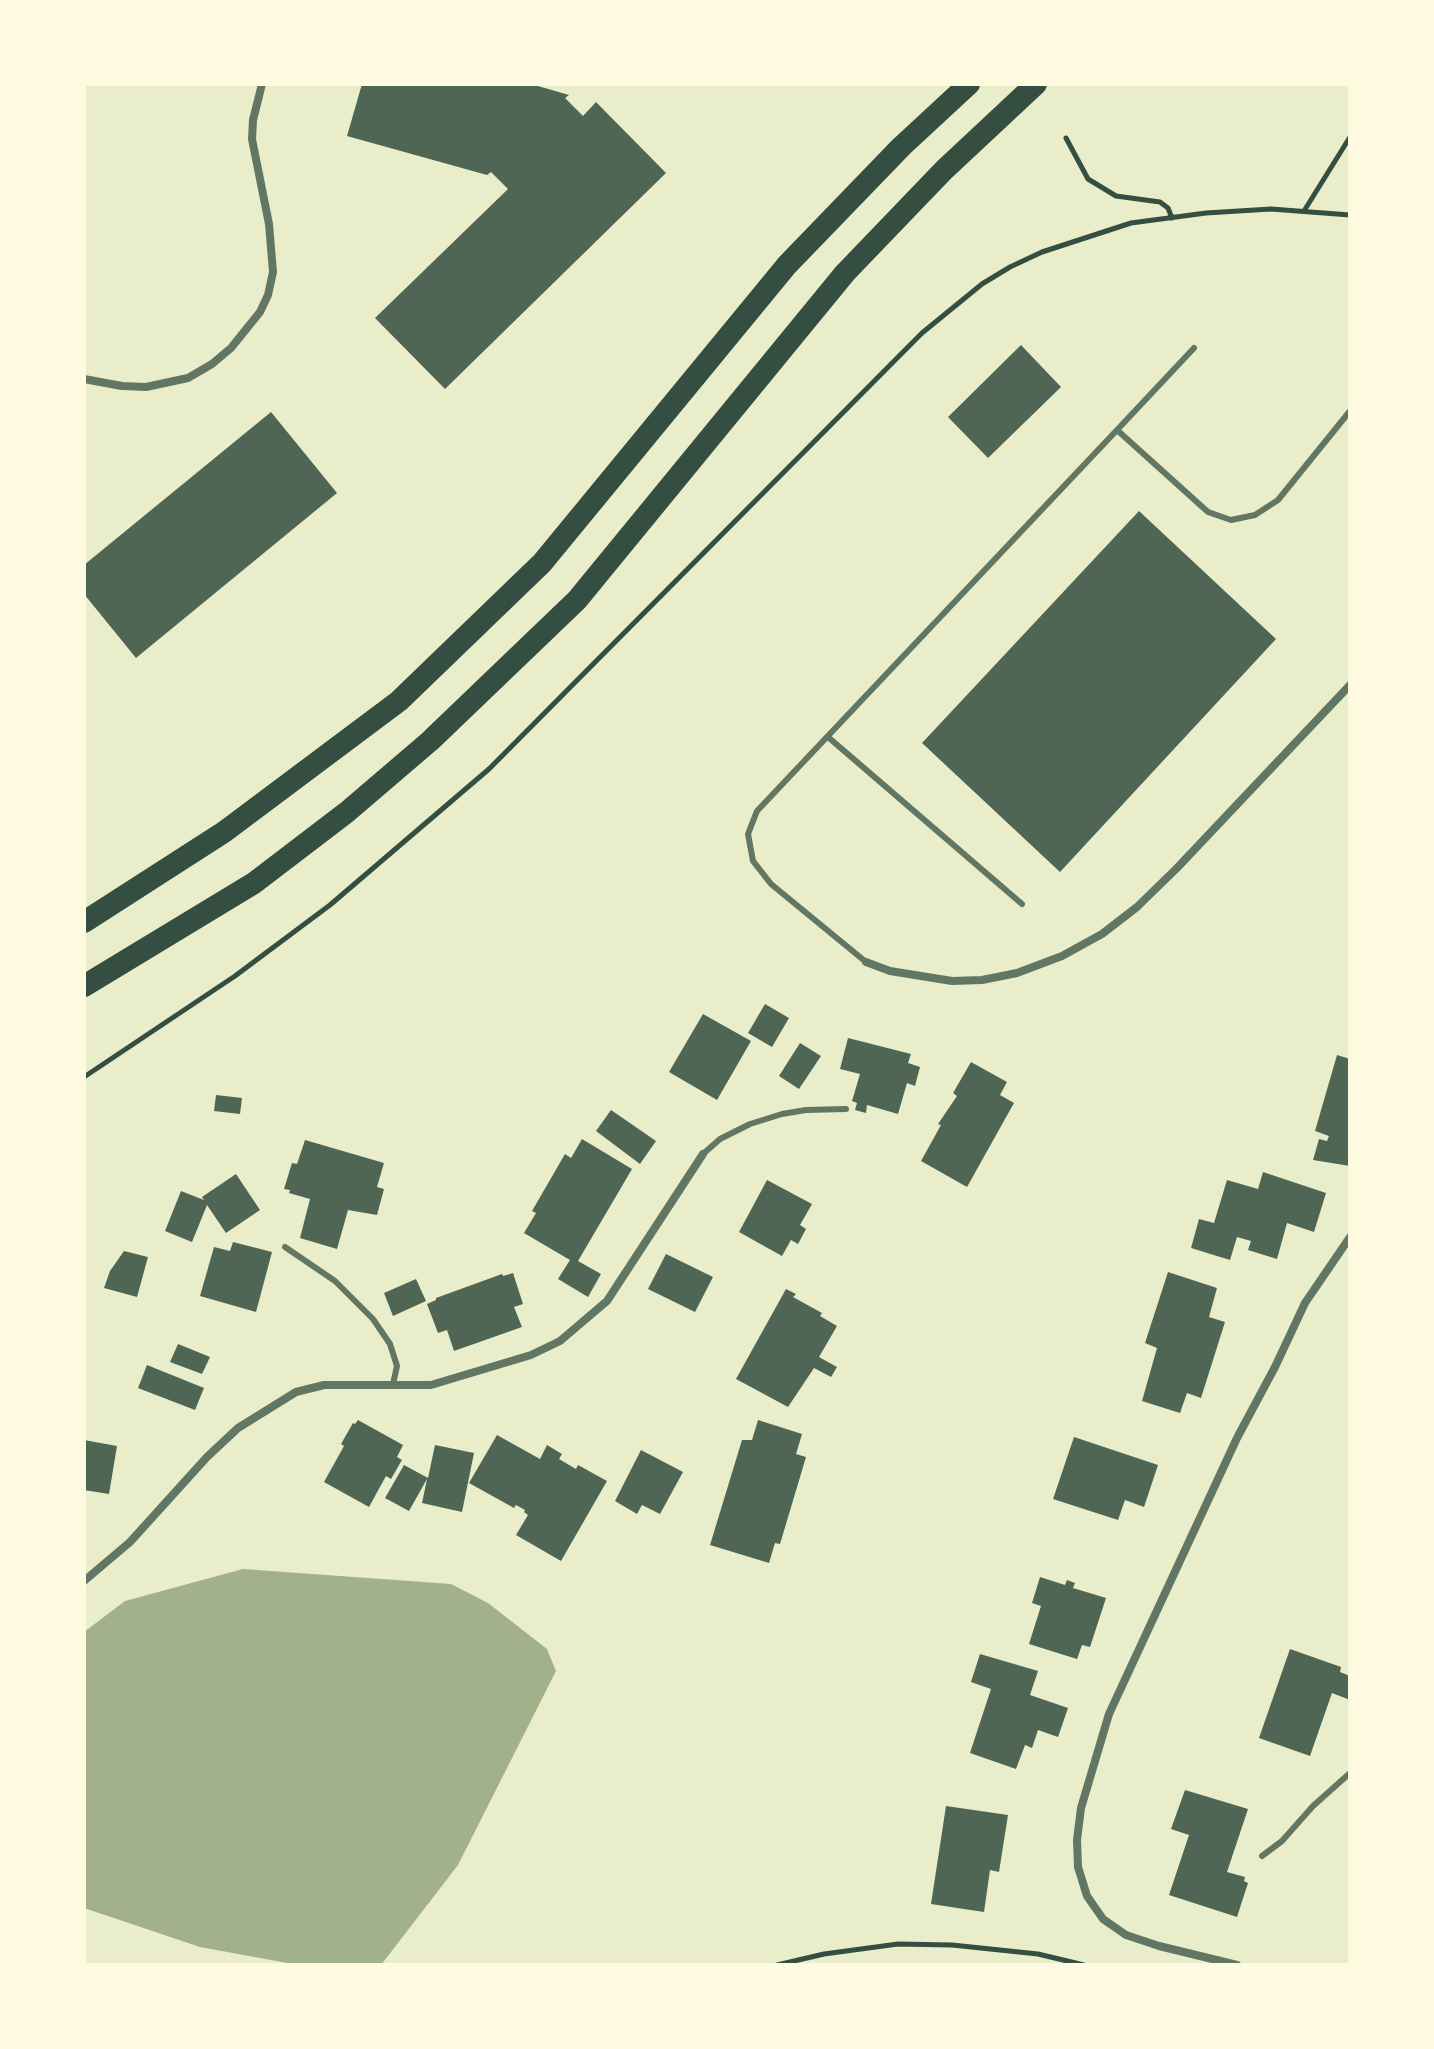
<!DOCTYPE html>
<style>
body{margin:0}
#map{position:relative;width:1434px;height:2049px;overflow:hidden;background:#e9edc9;font-family:"Space Grotesk",sans-serif}
canvas{display:block}
.frame{position:absolute;inset:0;border:86px solid #fefae0;pointer-events:none}
</style>
<div id="map">
<canvas width="1434" height="2049"></canvas>
<div class="frame"></div>
</div>
<script>
const ctx = document.querySelector('canvas').getContext('2d');
ctx.lineJoin = 'round';
function paint(path, color) {
  ctx.fillStyle = color;
  ctx.fill(path, 'evenodd');
}
function poly(rows) {
  const path = new Path2D();
  for (const r of rows) {
    path.moveTo(r[0], r[1]);
    for (let i = 2; i < r.length; i += 2) path.lineTo(r[i], r[i + 1]);
  }
  return path;
}
function strokePath(path, color, width, dash) {
  ctx.strokeStyle = color;
  ctx.lineWidth = width;
  ctx.lineCap = dash ? 'butt' : 'round';
  ctx.setLineDash(dash || []);
  ctx.stroke(path);
}
const water = poly([
 [243,1569,451,1584,488,1603,547,1649,556,1671,458,1865,381,1965,298,1965,200,1947,84,1908,84,1632,125,1601]
]);
const building = poly([
 [362,84,531,84,569,95,565,98,583,116,596,102,666,173,445,389,375,318,508,189,491,172,487,175,347,136],
 [1021,345,1061,387,988,458,948,417],
 [271,412,337,493,136,658,84,594,84,565],
 [1139,511,1276,639,1060,872,922,743],
 [765,1004,789,1018,772,1047,748,1033],
 [703,1014,751,1041,717,1100,669,1072],
 [848,1038,911,1054,908,1063,920,1067,915,1086,907,1083,898,1114,867,1105,866,1113,855,1110,857,1103,852,1101,860,1074,840,1069],
 [800,1043,821,1056,799,1089,779,1076],
 [1337,1055,1350,1059,1350,1166,1313,1160,1319,1139,1327,1141,1329,1136,1315,1131],
 [971,1062,1007,1082,1000,1095,1014,1103,967,1187,921,1161,941,1125,938,1124,957,1096,953,1093],
 [216,1095,242,1098,240,1114,214,1111],
 [611,1110,656,1141,640,1164,596,1131],
 [582,1139,632,1169,578,1261,601,1274,588,1297,558,1279,570,1260,524,1233,536,1213,532,1211,565,1154,571,1158],
 [305,1140,384,1163,377,1187,384,1189,377,1215,348,1210,337,1249,300,1238,310,1199,289,1193,290,1190,284,1189,292,1163,297,1164],
 [1263,1172,1326,1193,1314,1232,1287,1223,1277,1259,1248,1250,1251,1241,1237,1237,1230,1260,1191,1248,1199,1219,1214,1223,1227,1180,1258,1189],
 [236,1174,260,1210,226,1233,207,1205,192,1242,165,1231,181,1191,204,1200,202,1197],
 [767,1180,812,1204,800,1225,806,1229,798,1244,791,1240,782,1256,739,1232],
 [233,1242,272,1252,256,1312,200,1296,214,1247,230,1251],
 [124,1251,148,1257,137,1297,104,1288,110,1271],
 [666,1254,713,1277,695,1312,648,1289],
 [1168,1272,1217,1288,1209,1317,1225,1322,1201,1398,1187,1393,1180,1413,1142,1401,1157,1348,1145,1343],
 [513,1273,523,1304,514,1307,522,1327,454,1351,447,1330,438,1333,427,1304,436,1300,436,1298,502,1274,503,1276],
 [416,1279,426,1301,393,1316,384,1293],
 [786,1289,796,1294,793,1297,822,1313,820,1316,837,1326,819,1357,837,1367,831,1377,814,1368,788,1407,736,1379],
 [178,1344,210,1357,202,1374,170,1362],
 [147,1365,204,1388,195,1410,138,1388],
 [358,1420,403,1445,397,1457,402,1460,391,1479,386,1476,369,1507,324,1482,344,1446,341,1444,353,1423,355,1424],
 [758,1420,802,1434,796,1454,806,1457,780,1544,775,1543,769,1563,710,1545,742,1440,752,1440],
 [497,1435,540,1459,547,1445,562,1454,559,1459,576,1469,578,1465,607,1481,561,1561,516,1535,528,1515,524,1512,525,1510,516,1505,514,1508,469,1483],
 [1074,1437,1158,1465,1144,1507,1125,1500,1118,1520,1053,1499],
 [84,1440,117,1446,109,1494,84,1490],
 [435,1445,474,1453,462,1512,422,1503,427,1479,409,1511,385,1498,404,1465,428,1478],
 [641,1450,683,1472,660,1514,642,1505,637,1514,615,1501],
 [1040,1577,1065,1585,1067,1580,1075,1583,1073,1588,1106,1598,1090,1647,1082,1645,1077,1659,1029,1644,1041,1606,1032,1603],
 [1290,1649,1341,1667,1340,1672,1350,1676,1350,1700,1332,1693,1310,1756,1259,1738],
 [980,1654,1038,1671,1030,1695,1068,1708,1058,1737,1038,1730,1032,1748,1025,1745,1016,1769,970,1753,991,1689,971,1682],
 [1185,1790,1248,1809,1227,1872,1245,1877,1244,1881,1248,1883,1237,1917,1169,1895,1189,1835,1171,1829],
 [946,1806,1008,1815,999,1872,990,1870,984,1912,931,1904]
]);
const path = poly([
 [1066,138,1088,179,1116,196,1160,202,1168,208,1172,218],
 [1304,211,1350,137],
 [84,1077,235,976,330,905,489,769,922,333,982,284,1010,267,1042,252,1131,223,1206,213,1271,209,1350,215],
 [777,1965,824,1954,898,1944,952,1945,1038,1954,1084,1965]
]);
const service = poly([
 [1117,430,1194,348],
 [828,737,1022,904],
 [866,962,771,884,753,861,748,834,757,811,1117,430,1208,512,1231,520,1255,515,1278,500,1350,411],
 [703,1154,720,1139,750,1124,782,1114,806,1110,846,1109],
 [285,1247,335,1281,373,1319,390,1344,397,1366,393,1384],
 [1262,1856,1282,1841,1313,1806,1350,1773]
]);
const minor = poly([
 [84,379,122,386,146,387,188,378,212,364,231,348,260,312,268,295,273,272,269,224,252,139,253,120,262,84],
 [866,962,890,971,952,981,982,980,1017,973,1062,956,1102,934,1137,907,1177,868,1350,685],
 [84,1581,130,1542,207,1457,238,1428,296,1392,324,1385,431,1385,531,1355,560,1341,607,1301,703,1154],
 [1237,1965,1159,1946,1126,1935,1103,1919,1087,1896,1078,1867,1077,1840,1081,1808,1109,1714,1237,1438,1275,1367,1305,1303,1350,1237]
]);
const trunk = poly([
 [84,922,224,832,399,701,542,563,787,265,901,147,969,84],
 [84,986,254,883,347,812,430,741,577,600,845,273,944,170,1036,84]
]);
paint(water, '#a3b18a');
paint(building, '#4f6655');
strokePath(path, '#344e41', 5);
strokePath(service, '#617663', 6);
strokePath(minor, '#617663', 8);
strokePath(trunk, '#344e41', 22);
</script>
